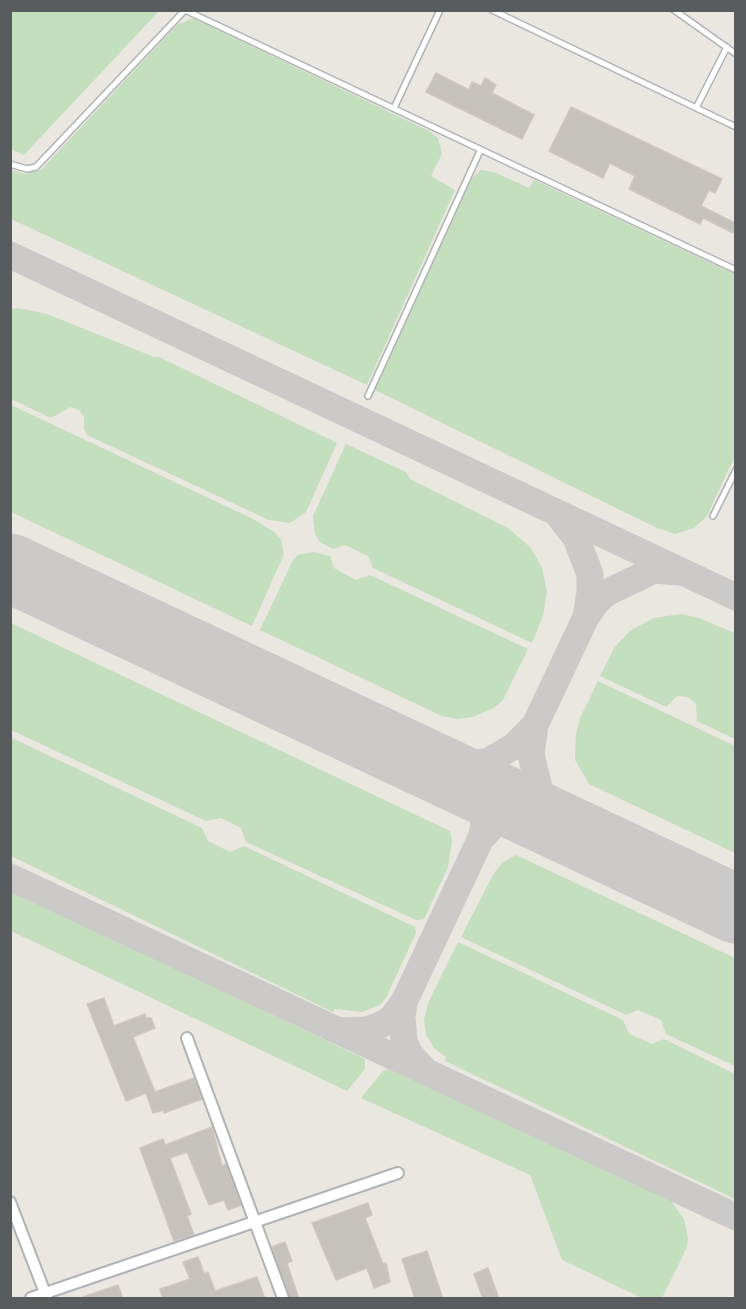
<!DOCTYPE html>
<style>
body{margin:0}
#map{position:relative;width:746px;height:1309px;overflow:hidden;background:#eae6e0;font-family:"Work Sans",sans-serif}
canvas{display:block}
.frame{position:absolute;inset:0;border:12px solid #595c5f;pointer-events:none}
</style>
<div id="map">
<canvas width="746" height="1309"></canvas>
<div class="frame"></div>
</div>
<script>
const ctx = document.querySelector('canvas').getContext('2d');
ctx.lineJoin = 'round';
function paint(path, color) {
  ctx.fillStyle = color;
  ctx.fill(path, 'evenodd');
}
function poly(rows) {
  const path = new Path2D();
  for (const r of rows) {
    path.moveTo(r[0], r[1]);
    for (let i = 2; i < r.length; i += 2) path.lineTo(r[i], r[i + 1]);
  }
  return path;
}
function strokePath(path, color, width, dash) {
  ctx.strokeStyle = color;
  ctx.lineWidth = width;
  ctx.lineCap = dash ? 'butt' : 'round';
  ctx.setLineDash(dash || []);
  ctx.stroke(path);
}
const green = poly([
 [10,11,11,10,159,11,24,155,11,149],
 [193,18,429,131,438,138,442,154,431,176,455,190,367,385,11,219,11,170,25,174,41,170,177,25],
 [481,170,494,172,529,188,534,180,735,274,735,456,707,516,694,528,675,534,657,528,375,390,472,178],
 [18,308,47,314,154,357,159,357,337,443,306,512,290,523,269,520,87,435,84,429,84,417,79,410,71,407,51,418,11,399,11,309],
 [11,405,253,519,274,532,281,539,284,554,252,626,11,512],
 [346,444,406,472,410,479,508,528,531,548,542,568,547,591,543,616,532,643,373,568,368,556,345,545,333,549,320,542,315,534,313,516],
 [313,552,330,556,334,568,356,580,370,575,528,649,503,700,494,708,473,717,458,719,442,716,260,630,293,560,298,555],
 [681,614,696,617,735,633,735,739,697,721,696,704,688,697,677,696,666,707,600,676,614,648,631,630,654,618],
 [11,623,450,831,452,841,448,867,424,919,416,920,246,842,241,828,221,818,206,821,11,730],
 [598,681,735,746,735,853,589,784,575,760,576,734,580,718],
 [10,737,202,828,208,841,230,852,244,846,415,927,416,933,386,998,380,1005,362,1012,335,1009,333,1012,11,856],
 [516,855,735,958,735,1066,666,1034,661,1020,638,1010,626,1015,461,937,494,873,503,862],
 [10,889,365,1059,365,1069,347,1091,11,931],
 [458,942,623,1020,629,1034,652,1044,664,1039,735,1074,735,1199,445,1061,446,1057,434,1048,426,1035,424,1020,428,1003],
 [388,1069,653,1190,671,1201,684,1219,688,1238,687,1247,662,1298,642,1298,562,1260,530,1175,361,1098,383,1071]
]);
const taxiway = poly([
 [10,255,736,597],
 [559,516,576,538,590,574,590,593,586,617],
 [417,759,459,767,489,761,514,746,535,725],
 [448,774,467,785,480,803,485,822,480,840],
 [584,838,558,818,541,795,531,755,535,725,586,617,595,604,606,593,654,570,679,572],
 [10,877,736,1217],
 [338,1031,367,1030,380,1025,391,1019,404,1002],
 [425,1071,409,1053,404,1041,402,1016,404,1002,480,840,495,823,510,816,531,815,545,820]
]);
const runway = poly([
 [10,568,736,909]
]);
const building = poly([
 [436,73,469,90,472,82,481,86,485,78,496,85,492,93,534,115,522,139,426,92,436,73],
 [571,107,722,179,715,193,709,190,701,206,735,223,733,233,703,218,700,224,629,189,635,176,610,163,603,178,549,151,571,107],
 [104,998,114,1026,145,1014,146,1018,151,1018,155,1028,133,1037,155,1092,194,1078,202,1099,164,1113,164,1110,153,1113,146,1093,126,1101,87,1004,104,998],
 [212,1127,222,1166,226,1164,241,1205,228,1210,224,1200,209,1205,187,1152,170,1158,191,1214,187,1216,194,1235,174,1241,140,1148,163,1139,165,1145,212,1127],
 [368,1203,372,1215,365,1218,383,1264,386,1263,390,1282,374,1288,367,1268,336,1280,312,1223,368,1203],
 [285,1242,292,1261,287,1263,299,1299,290,1299,272,1247,285,1242],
 [427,1251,443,1299,415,1299,402,1259,427,1251],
 [198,1257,204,1274,208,1272,215,1291,257,1277,265,1299,163,1299,160,1289,190,1279,183,1262,198,1257],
 [488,1268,499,1299,483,1299,474,1274,488,1268],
 [118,1285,123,1299,83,1299,83,1297,118,1285]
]);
const service = poly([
 [185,10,736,270],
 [492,10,736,127],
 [674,10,736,54],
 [394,108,440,10],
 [696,108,727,47],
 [10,164,27,169,36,167,185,10],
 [368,396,480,151],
 [713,516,736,470]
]);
const minor = poly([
 [187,1038,283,1298],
 [10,1202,47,1298],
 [31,1298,398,1173]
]);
paint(green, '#c3dfbe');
strokePath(taxiway, '#cccac8', 27);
strokePath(runway, '#cccac8', 69);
paint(building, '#c5c1bc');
strokePath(building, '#cec7bf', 1.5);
strokePath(service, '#b0b3b6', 8);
strokePath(minor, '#b0b3b6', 14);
strokePath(service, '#fff', 5);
strokePath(minor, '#fff', 10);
</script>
